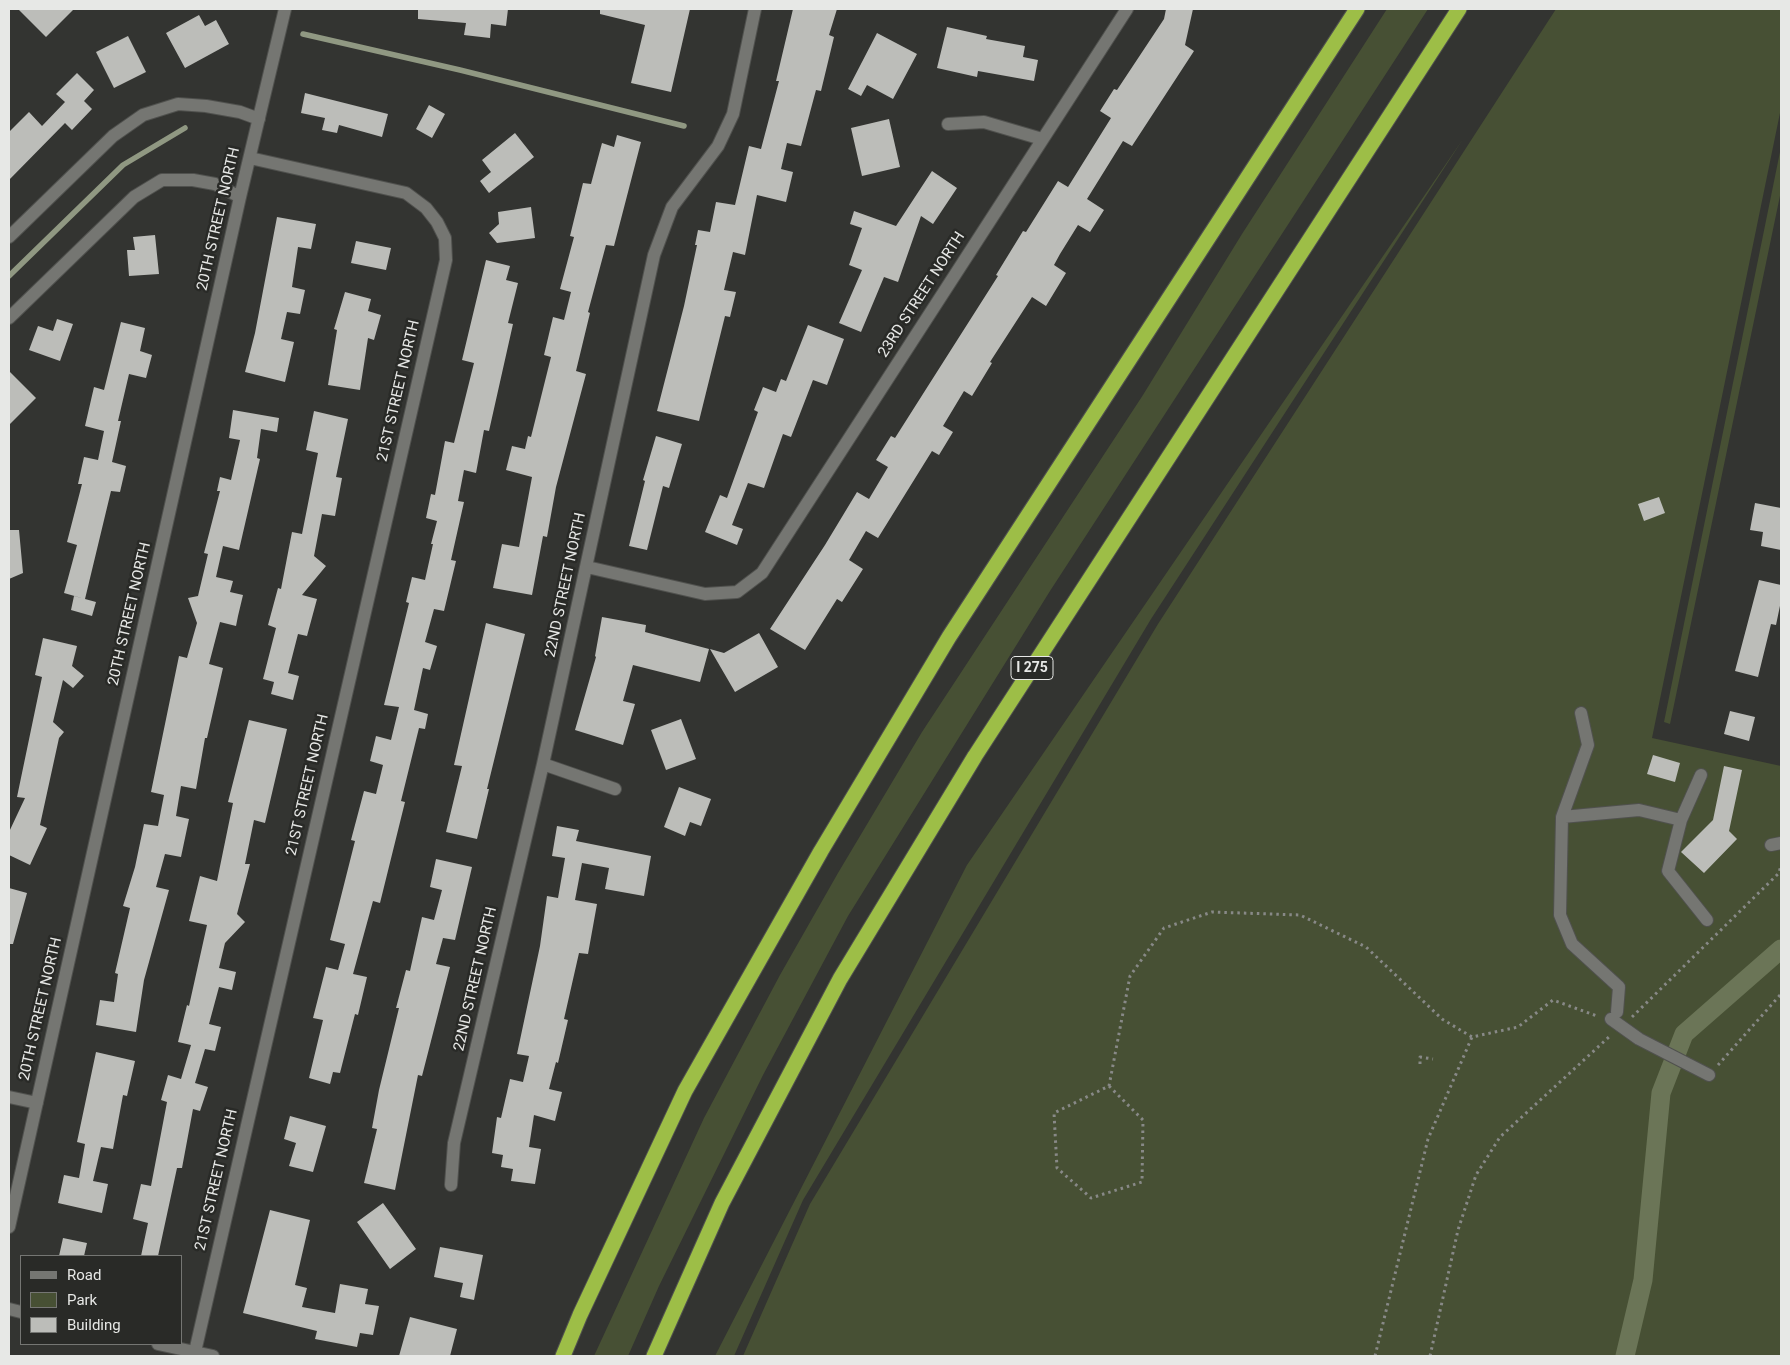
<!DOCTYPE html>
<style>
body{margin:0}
#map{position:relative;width:1790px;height:1365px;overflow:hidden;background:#333431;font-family:Roboto,sans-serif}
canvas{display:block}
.frame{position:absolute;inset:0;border:10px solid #e7e8e6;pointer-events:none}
.legend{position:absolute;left:20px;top:1255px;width:162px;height:90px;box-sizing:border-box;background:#292a27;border:1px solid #757673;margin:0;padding:6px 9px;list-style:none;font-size:15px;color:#e7e8e6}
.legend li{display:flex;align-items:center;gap:10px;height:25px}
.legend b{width:25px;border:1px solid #757673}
</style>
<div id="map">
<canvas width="1790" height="1365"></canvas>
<div class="frame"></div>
<ul class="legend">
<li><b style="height:6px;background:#757672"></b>Road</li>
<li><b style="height:14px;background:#475034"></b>Park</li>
<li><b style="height:14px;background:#bcbdb9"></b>Building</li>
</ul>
</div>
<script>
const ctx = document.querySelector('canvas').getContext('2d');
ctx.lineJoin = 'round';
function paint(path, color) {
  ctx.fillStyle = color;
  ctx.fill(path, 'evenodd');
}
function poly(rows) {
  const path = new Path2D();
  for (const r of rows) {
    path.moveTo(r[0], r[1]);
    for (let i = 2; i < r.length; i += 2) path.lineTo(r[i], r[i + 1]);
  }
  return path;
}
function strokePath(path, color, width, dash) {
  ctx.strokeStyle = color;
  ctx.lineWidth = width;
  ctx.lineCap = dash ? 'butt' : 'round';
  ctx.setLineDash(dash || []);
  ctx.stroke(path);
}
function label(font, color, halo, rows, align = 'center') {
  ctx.font = font + ' Roboto,sans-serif';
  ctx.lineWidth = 5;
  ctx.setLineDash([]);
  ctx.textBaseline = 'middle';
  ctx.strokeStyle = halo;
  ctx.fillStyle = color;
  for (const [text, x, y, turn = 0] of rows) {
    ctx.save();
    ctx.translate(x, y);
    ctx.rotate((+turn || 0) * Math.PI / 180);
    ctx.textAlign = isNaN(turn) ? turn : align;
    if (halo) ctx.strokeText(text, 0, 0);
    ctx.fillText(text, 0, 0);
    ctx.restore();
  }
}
const green = poly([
 [1387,9,1428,9,1050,591,848,916,763,1075,659,1286,628,1356,594,1356,704,1118,780,975,838,873,922,732,1143,395,1242,234],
 [1556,9,1781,9,1781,108,1652,738,1781,766,1781,1356,743,1356,810,1204,1158,624],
 [1463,139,1151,619,803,1200,734,1356,715,1356,967,865],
 [1781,147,1781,191,1670,724,1664,722]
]);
const stream = poly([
 [303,34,460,70,684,126],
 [9,276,123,165,185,128]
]);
const canal = poly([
 [1625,1356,1643,1280,1661,1093,1684,1034,1781,949]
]);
const building = poly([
 [18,9,74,9,46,37],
 [418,9,508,9,506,26,491,24,490,38,464,35,466,23,418,19],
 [600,9,690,9,671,92,631,83,645,25,600,14],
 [793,9,837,9,829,35,834,37,821,91,816,90,801,146,787,143,781,169,793,172,786,202,757,195,745,255,733,252,724,290,736,292,730,317,725,316,699,421,657,411,684,306,697,245,695,245,698,230,710,232,716,202,735,205,749,146,761,149,779,81,776,81],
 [1166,9,1193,9,1185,45,1194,51,1132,146,1123,141,1087,199,1104,210,1090,232,1078,225,1060,254,1054,265,1066,273,1046,306,1032,297,990,362,992,363,972,396,964,391,943,426,953,432,939,455,932,451,878,538,866,531,849,560,863,569,842,602,837,599,805,650,770,629,825,545,857,492,869,499,888,467,876,460,891,436,895,438,928,386,998,276,996,275,1023,231,1026,232,1058,181,1068,187,1111,118,1100,111,1114,89,1117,90,1164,19],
 [199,15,205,26,216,20,229,44,185,68,166,33],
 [947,27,987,36,986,39,1025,46,1023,57,1038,60,1034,81,978,71,977,77,937,68],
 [877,33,917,54,893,99,867,85,861,96,848,89],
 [128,36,146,72,114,88,96,52],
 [77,73,94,90,84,101,92,109,72,130,65,123,9,180,9,132,29,112,42,126,65,102,56,94],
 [305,93,388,114,382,137,339,125,337,133,322,130,325,118,301,113],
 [429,105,445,114,432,138,416,129],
 [889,119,900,167,862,176,851,128],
 [515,133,534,157,489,193,480,181,491,172,482,160],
 [617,135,641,142,614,246,606,245,588,312,590,313,576,371,586,374,556,487,547,537,543,536,532,595,493,588,502,544,519,547,532,477,506,470,512,446,525,449,528,436,531,437,551,357,544,355,553,317,564,320,571,292,560,289,574,237,570,236,583,183,591,184,602,143,614,147],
 [932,171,957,188,933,224,921,216,898,282,884,277,861,332,839,323,862,270,849,265,862,228,850,224,854,211,896,226],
 [531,207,535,238,497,243,489,233,499,224,498,212],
 [277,217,316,224,311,249,298,247,292,287,305,290,300,314,287,312,281,339,294,342,285,382,245,372,255,333],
 [155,235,159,274,129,276,127,250,135,250,133,237],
 [356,241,391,248,386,270,351,263],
 [486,260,510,266,506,280,518,283,508,323,513,324,489,431,484,430,476,473,464,470,458,501,464,502,451,560,456,561,444,611,434,609,425,642,437,646,430,670,423,668,414,710,428,714,425,729,419,728,401,801,405,802,380,903,373,901,353,974,367,977,358,1015,355,1014,340,1073,333,1072,330,1084,309,1078,323,1020,313,1018,326,967,338,970,345,944,330,940,355,841,351,840,364,791,376,794,383,765,370,761,376,736,391,740,399,707,384,705,409,603,406,602,412,577,425,580,433,544,431,544,437,521,426,518,431,494,435,495,445,441,454,443,474,363,462,360],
 [345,292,371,299,368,311,381,315,374,340,368,338,360,390,328,385,337,330,334,329],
 [57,319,73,324,60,361,29,350,38,326,53,331],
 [121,322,145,328,140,351,152,355,146,378,129,374,118,421,121,421,112,462,126,466,120,492,111,491,85,599,64,593,77,545,67,542,82,484,78,484,84,457,98,460,104,431,85,426,94,387,104,390],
 [808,325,844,339,827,385,813,380,791,437,783,434,764,488,748,483,732,525,743,529,737,545,705,532,720,495,727,498,758,412,754,410,763,387,776,392,781,379,786,381],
 [9,371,36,398,9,425],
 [233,410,279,418,277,432,261,429,257,458,260,459,239,550,223,546,216,577,233,581,230,592,243,595,238,616,236,626,220,622,209,664,223,668,207,738,205,738,196,789,181,786,176,816,189,819,181,857,165,854,156,887,169,890,144,980,136,1032,96,1025,100,1000,114,1002,118,974,115,973,130,908,123,906,135,867,144,824,158,826,164,795,151,792,179,656,187,658,197,623,188,598,198,596,208,554,204,553,220,491,217,491,220,477,231,480,240,440,229,438],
 [314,411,348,419,336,477,342,478,335,516,322,514,314,556,326,566,302,595,317,599,307,636,298,634,288,673,299,676,293,700,271,694,274,682,263,679,276,628,268,625,278,588,281,589,292,532,302,534,318,453,306,450],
 [656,436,682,444,669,488,663,486,647,550,629,546,645,481,643,480],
 [1659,497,1665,513,1644,521,1638,504],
 [1755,503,1781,508,1781,550,1761,546,1763,532,1750,530],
 [9,530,19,530,23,573,9,579],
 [1759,580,1781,585,1781,601,1776,625,1771,624,1758,677,1735,671],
 [74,596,96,602,92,616,71,610],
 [602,617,646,625,645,632,709,649,700,682,633,665,623,701,635,704,623,745,575,730,596,657,595,656],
 [486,623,525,634,487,789,489,789,477,839,446,832,462,766,454,765],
 [759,633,778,667,735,692,710,649,724,653],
 [43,638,77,646,72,666,84,676,73,688,63,680,53,722,64,732,59,738,40,825,47,828,30,865,9,855,9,832,25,798,17,797,42,677,35,675],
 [1730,711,1755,717,1749,741,1724,734],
 [681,719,696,759,666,770,651,730],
 [249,720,287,729,265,823,254,820,245,864,250,864,237,914,245,922,225,943,219,968,236,972,232,990,219,987,209,1024,221,1027,215,1051,205,1049,195,1083,208,1087,200,1111,193,1109,182,1168,177,1168,158,1256,141,1256,148,1223,133,1219,141,1184,151,1186,167,1102,161,1100,168,1075,181,1079,191,1045,178,1042,187,1005,189,1006,207,925,189,921,200,876,217,881,233,803,228,802],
 [1653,755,1680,763,1675,782,1647,774],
 [1724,766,1742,770,1729,831,1737,839,1704,873,1681,852,1713,820],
 [679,787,711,799,701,826,690,822,685,836,664,827],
 [557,826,579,830,576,841,651,856,644,896,605,889,609,868,582,863,575,900,597,904,588,954,579,953,564,1019,568,1020,558,1063,556,1062,549,1089,562,1092,555,1121,534,1115,529,1147,541,1149,535,1184,511,1181,513,1169,501,1167,503,1155,492,1153,497,1117,501,1118,510,1079,523,1082,529,1056,517,1054,540,946,547,896,558,898,565,858,552,856],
 [436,859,472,867,455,940,443,938,436,964,450,967,422,1076,418,1075,395,1190,364,1183,377,1129,372,1128,379,1090,399,1008,396,1008,406,970,410,971,422,917,434,920,442,890,430,887],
 [9,888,27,893,13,944,9,944],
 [96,1052,135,1061,127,1096,123,1095,113,1149,101,1147,93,1181,108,1184,102,1213,58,1203,64,1175,79,1178,85,1144,77,1142],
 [290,1116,326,1126,313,1172,289,1166,296,1143,284,1139],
 [383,1203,416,1249,390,1269,357,1222],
 [270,1210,310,1220,295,1285,307,1288,302,1307,335,1313,340,1284,368,1289,365,1304,379,1306,373,1335,360,1333,357,1347,315,1339,317,1331,243,1313],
 [63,1238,87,1243,84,1256,59,1256],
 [440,1247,483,1255,474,1300,460,1297,463,1283,434,1277],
 [410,1317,457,1329,450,1356,399,1356]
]);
const path = poly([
 [1632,1017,1779,873,1781,865],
 [1420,1064,1420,1057,1433,1059],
 [1718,1065,1781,994],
 [1109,1086,1143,1120,1142,1182,1091,1198,1057,1168,1054,1113,1109,1086,1130,976,1164,928,1212,912,1300,915,1366,947,1442,1019,1472,1037,1518,1027,1553,1000,1597,1016],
 [1375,1356,1428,1139,1472,1037],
 [1430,1356,1458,1230,1476,1175,1500,1137,1610,1036]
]);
const minor = poly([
 [948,124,984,122,1042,139],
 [9,237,113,136,143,115,178,104,206,106,240,112,259,119],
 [9,318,134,197,162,180,193,180,215,184,240,197],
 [587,567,705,594,737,592,762,573,1127,9],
 [1581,713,1588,745,1562,817,1560,915,1572,944,1619,987,1617,1012],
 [543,764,615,789],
 [1562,817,1639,810,1681,820,1701,775],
 [1681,820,1668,871,1707,920],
 [1771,845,1781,843],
 [1611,1019,1639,1039,1709,1075],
 [9,1097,37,1103],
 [451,1185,454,1143,543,764,654,255,672,207,718,146,733,114,755,9],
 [9,1227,240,197,285,9],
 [9,1309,21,1312],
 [158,1344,213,1356],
 [194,1356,446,260,445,238,437,222,426,208,406,193,250,158]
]);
const highway = poly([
 [563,1356,580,1315,685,1091,821,851,949,637,1357,9],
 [654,1356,722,1203,840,979,975,756,1459,9]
]);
const shields = [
 [1032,668,42]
];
const shieldNames = [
 ["I 275",1032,668]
];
const streetNames = [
 ["20TH STREET NORTH",219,219,-77],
 ["23RD STREET NORTH",922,295,-57],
 ["21ST STREET NORTH",399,391,-77],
 ["22ND STREET NORTH",566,585,-78],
 ["20TH STREET NORTH",130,614,-77],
 ["21ST STREET NORTH",308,785,-77],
 ["22ND STREET NORTH",476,979,-77],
 ["20TH STREET NORTH",41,1009,-77],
 ["21ST STREET NORTH",217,1180,-77]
];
paint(green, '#475034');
strokePath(stream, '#909882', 5.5);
strokePath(canal, '#6b7557', 19);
paint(building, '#bcbdb9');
strokePath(minor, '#50514e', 14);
strokePath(highway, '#50514e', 17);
strokePath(path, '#888987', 3, [2.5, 4]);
strokePath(minor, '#757672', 12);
strokePath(highway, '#9dbe47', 15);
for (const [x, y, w] of shields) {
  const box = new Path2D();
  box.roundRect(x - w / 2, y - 11.5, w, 23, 4);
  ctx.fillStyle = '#292a27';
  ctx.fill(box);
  strokePath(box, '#e7e8e6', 1);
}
label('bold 14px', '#e7e8e6', null, shieldNames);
label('15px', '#e7e8e6', '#292a27', streetNames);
</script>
